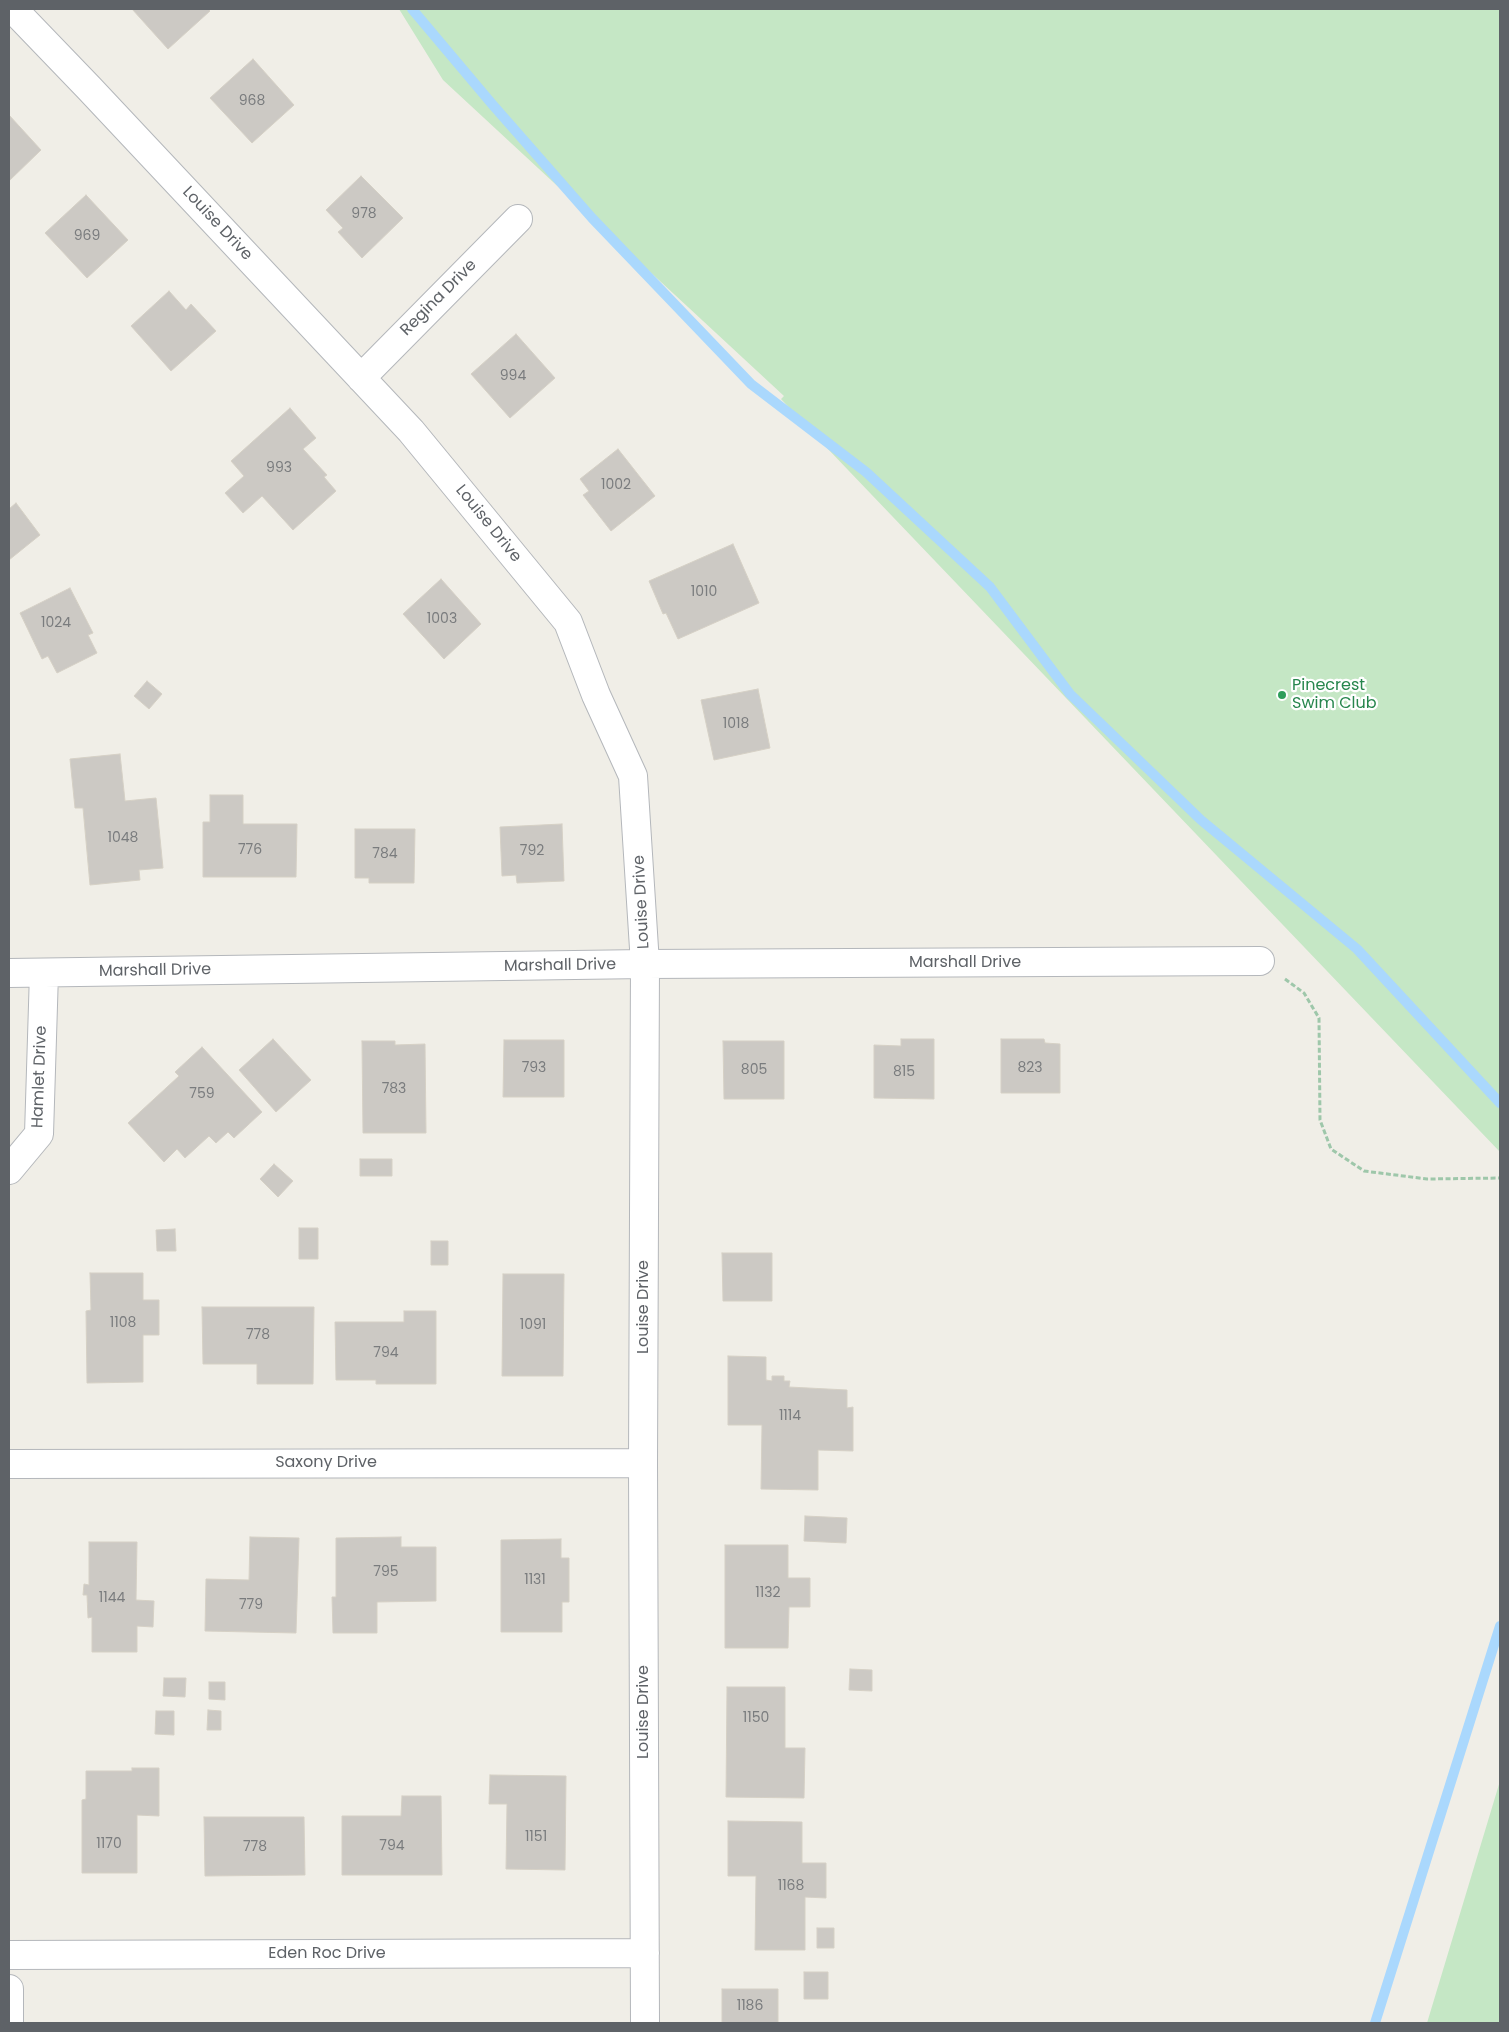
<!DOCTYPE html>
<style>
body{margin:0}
#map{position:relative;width:1509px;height:2032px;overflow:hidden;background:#f0eee7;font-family:Poppins,sans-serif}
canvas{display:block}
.frame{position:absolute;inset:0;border:10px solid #5e6267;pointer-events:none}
</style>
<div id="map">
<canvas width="1509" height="2032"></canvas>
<div class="frame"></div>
</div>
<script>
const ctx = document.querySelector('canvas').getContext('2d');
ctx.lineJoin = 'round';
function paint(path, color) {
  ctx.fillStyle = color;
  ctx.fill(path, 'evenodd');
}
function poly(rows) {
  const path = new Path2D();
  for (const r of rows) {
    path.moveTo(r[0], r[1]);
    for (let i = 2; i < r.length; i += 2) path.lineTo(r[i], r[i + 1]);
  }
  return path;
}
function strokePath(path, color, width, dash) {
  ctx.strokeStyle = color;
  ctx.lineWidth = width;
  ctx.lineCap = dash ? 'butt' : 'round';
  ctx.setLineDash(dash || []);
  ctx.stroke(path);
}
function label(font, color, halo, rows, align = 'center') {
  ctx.font = font + ' Poppins,sans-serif';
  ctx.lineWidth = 4.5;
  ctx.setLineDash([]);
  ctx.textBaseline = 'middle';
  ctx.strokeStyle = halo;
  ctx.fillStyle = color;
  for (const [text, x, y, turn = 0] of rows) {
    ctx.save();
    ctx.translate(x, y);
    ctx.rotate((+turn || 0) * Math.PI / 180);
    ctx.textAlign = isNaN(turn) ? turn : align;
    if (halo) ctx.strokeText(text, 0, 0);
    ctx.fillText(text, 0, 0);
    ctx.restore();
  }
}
const green = poly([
 [399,9,1500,9,1500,1152,827,448,781,399,784,396,443,80],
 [1500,1781,1500,2023,1427,2023]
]);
const stream = poly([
 [412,9,492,104,592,218,751,384,866,472,990,587,1070,694,1201,820,1357,949,1500,1103],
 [1375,2023,1500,1626]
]);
const building = poly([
 [132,9,208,9,210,11,168,49,132,9],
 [253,59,294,105,252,143,210,98,253,59],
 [9,115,41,150,9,181,9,115],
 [361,176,403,218,362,258,338,232,343,228,326,210,361,176],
 [86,195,128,240,87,278,45,233,86,195],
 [169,291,186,310,191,304,216,331,171,371,131,326,169,291],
 [516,334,555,378,510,418,471,374,516,334],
 [290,408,316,438,303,449,327,475,324,477,336,491,293,530,262,496,243,513,225,493,244,476,231,461,290,408],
 [618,449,655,496,611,531,583,495,589,491,580,479,618,449],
 [16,503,40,535,9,560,9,509,16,503],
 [733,544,759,603,678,639,666,613,663,614,649,581,733,544],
 [441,579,481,624,444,659,403,614,441,579],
 [70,588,93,633,88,635,97,653,57,673,48,656,42,659,20,613,70,588],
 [147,681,162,694,149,709,134,696,147,681],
 [758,689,770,748,714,760,701,700,758,689],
 [120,754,125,801,156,798,163,868,139,870,140,880,90,885,83,808,75,808,70,759,120,754],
 [210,795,243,795,243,824,297,824,296,877,203,877,203,822,210,822,210,795],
 [562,824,564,881,517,883,516,875,502,876,500,827,562,824],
 [355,829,415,829,414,883,369,883,369,878,355,878,355,829],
 [273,1039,311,1080,276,1112,239,1070,273,1039],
 [901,1039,934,1039,934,1099,874,1098,874,1045,901,1046,901,1039],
 [1001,1039,1044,1039,1045,1043,1060,1044,1060,1093,1001,1093,1001,1039],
 [504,1040,564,1040,564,1097,503,1097,504,1040],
 [362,1041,395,1041,395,1045,425,1044,426,1133,363,1133,362,1041],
 [723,1041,784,1041,784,1099,724,1099,723,1041],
 [202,1047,262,1112,234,1138,228,1132,216,1143,209,1136,185,1158,177,1149,164,1162,128,1123,179,1076,175,1072,202,1047],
 [360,1159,392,1159,392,1176,360,1176,360,1159],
 [274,1164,293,1181,278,1197,260,1179,274,1164],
 [299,1228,318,1228,318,1259,299,1259,299,1228],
 [175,1229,176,1251,157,1251,156,1230,175,1229],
 [431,1241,448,1241,448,1265,431,1265,431,1241],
 [722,1253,772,1253,772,1301,723,1301,722,1253],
 [90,1273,143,1273,143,1300,159,1300,159,1335,143,1335,143,1382,87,1383,86,1311,91,1310,90,1273],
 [503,1274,564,1274,563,1376,502,1376,503,1274],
 [202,1307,314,1307,313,1384,257,1384,257,1364,203,1364,202,1307],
 [404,1311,436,1311,436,1384,376,1384,376,1380,336,1380,335,1322,404,1322,404,1311],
 [728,1356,766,1357,766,1380,772,1381,772,1376,784,1376,784,1381,790,1381,789,1387,847,1390,847,1408,853,1407,853,1451,818,1450,818,1490,761,1489,762,1425,728,1425,728,1356],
 [805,1516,847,1518,846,1543,804,1541,805,1516],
 [250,1537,299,1538,296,1633,205,1631,206,1579,249,1580,250,1537],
 [401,1537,401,1547,436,1547,436,1601,377,1602,377,1633,333,1633,332,1597,336,1597,336,1538,401,1537],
 [561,1539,561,1558,569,1558,569,1602,562,1602,562,1632,501,1632,501,1540,561,1539],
 [89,1542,137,1542,136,1600,154,1601,153,1627,137,1626,137,1652,92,1652,92,1617,88,1618,87,1595,83,1595,84,1584,89,1585,89,1542],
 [725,1545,788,1545,788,1578,810,1578,810,1607,789,1607,788,1648,725,1648,725,1545],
 [850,1669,872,1670,872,1691,849,1690,850,1669],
 [164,1678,186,1678,185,1697,163,1696,164,1678],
 [209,1682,225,1682,225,1700,209,1699,209,1682],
 [727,1687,785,1687,785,1748,805,1748,804,1798,726,1797,727,1687],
 [208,1710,221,1711,221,1730,207,1730,208,1710],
 [156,1711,174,1711,174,1735,155,1734,156,1711],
 [132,1768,159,1768,159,1816,137,1815,137,1873,82,1873,82,1800,86,1799,86,1771,132,1771,132,1768],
 [490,1775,566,1776,565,1870,506,1869,507,1804,489,1804,490,1775],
 [402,1796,441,1796,442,1875,342,1875,342,1816,401,1816,402,1796],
 [204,1817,304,1817,305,1875,205,1876,204,1817],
 [728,1821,802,1822,802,1863,826,1863,826,1898,805,1897,805,1950,755,1950,756,1876,728,1876,728,1821],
 [817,1928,834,1928,834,1948,817,1948,817,1928],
 [804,1972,828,1972,828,1999,804,1999,804,1972],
 [722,1989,778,1989,778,2023,722,2023,722,1989]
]);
const path = poly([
 [1285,979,1304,993,1319,1018,1320,1120,1331,1149,1364,1171,1427,1179,1500,1178]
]);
const street = poly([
 [13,9,89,88,411,431,568,622,596,695,633,776,645,964,643,1463,645,2023],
 [361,378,518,219],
 [9,973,645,964,1260,961],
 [9,1170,39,1134,44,973],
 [9,1464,643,1463],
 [9,1955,645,1953],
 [9,1989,9,2023]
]);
const markers = [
 [1282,695,5,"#2e9e5b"]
];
const numberNames = [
 ["968",252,101],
 ["978",364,214],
 ["969",87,236],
 ["994",513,376],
 ["993",279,468],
 ["1002",616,485],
 ["1010",704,592],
 ["1003",442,619],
 ["1024",56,623],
 ["1018",736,724],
 ["1048",123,838],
 ["776",250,850],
 ["792",532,851],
 ["784",385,854],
 ["793",534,1068],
 ["823",1030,1068],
 ["805",754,1070],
 ["815",904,1072],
 ["783",394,1089],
 ["759",202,1094],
 ["1108",123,1323],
 ["1091",533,1325],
 ["778",258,1335],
 ["794",386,1353],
 ["1114",790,1416],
 ["795",386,1572],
 ["1131",535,1580],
 ["1132",768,1593],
 ["1144",112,1598],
 ["779",251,1605],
 ["1150",756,1718],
 ["1151",536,1837],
 ["1170",109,1844],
 ["794",392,1846],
 ["778",255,1847],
 ["1168",791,1886],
 ["1186",750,2006]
];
const streetNames = [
 ["Louise Drive",217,224,47],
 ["Regina Drive",439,298,-45],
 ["Louise Drive",488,524,51],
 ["Louise Drive",642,902,-93],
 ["Marshall Drive",965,963],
 ["Marshall Drive",560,966,-1],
 ["Marshall Drive",155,971,-1],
 ["Hamlet Drive",40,1077,-88],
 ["Louise Drive",644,1307,-90],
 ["Saxony Drive",326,1463],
 ["Louise Drive",644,1712,-90],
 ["Eden Roc Drive",327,1954]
];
const leisureNames = [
 ["Pinecrest",1292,686],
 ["Swim Club",1292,704]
];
paint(green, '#c5e7c5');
strokePath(stream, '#aad8fd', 10);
paint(building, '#ccc9c4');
strokePath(building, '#d5d0c5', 1);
strokePath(street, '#b4b7bb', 30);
strokePath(path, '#9ec7aa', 3, [5, 2.5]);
strokePath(street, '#fff', 28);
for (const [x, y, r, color] of markers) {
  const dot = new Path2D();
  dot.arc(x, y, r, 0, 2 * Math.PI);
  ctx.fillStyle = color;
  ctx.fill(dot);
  strokePath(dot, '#fff', 2);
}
label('14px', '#7a7c7e', null, numberNames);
label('16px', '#5e6267', '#fff', streetNames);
label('16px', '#27864d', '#fff', leisureNames, 'left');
</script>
